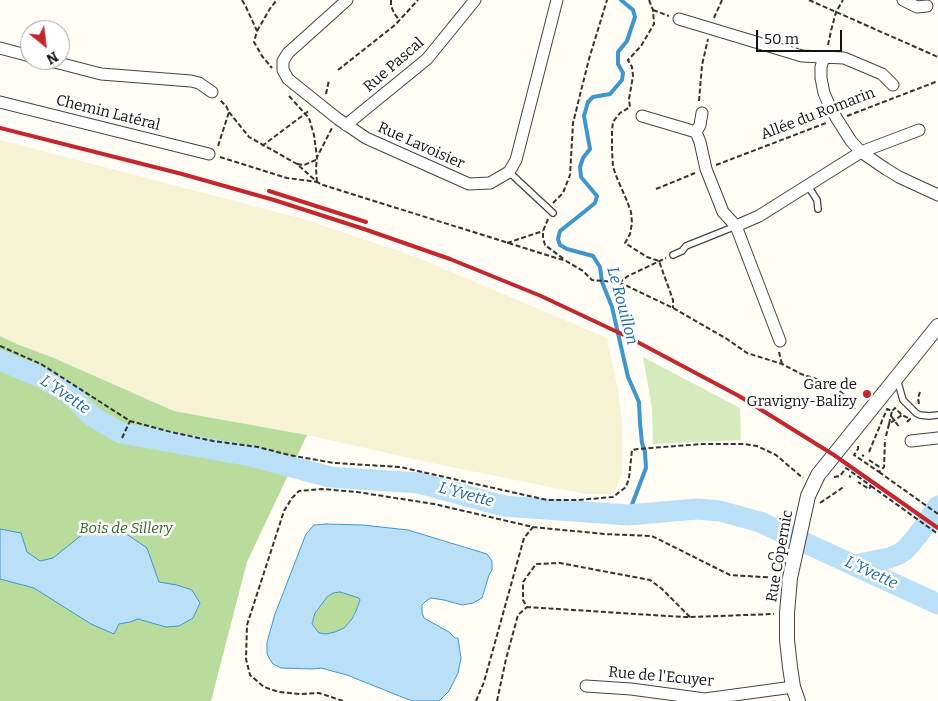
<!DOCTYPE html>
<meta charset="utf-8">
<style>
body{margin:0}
#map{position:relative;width:938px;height:701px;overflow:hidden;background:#fffdf5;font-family:Bitter,serif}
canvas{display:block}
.north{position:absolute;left:20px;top:20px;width:50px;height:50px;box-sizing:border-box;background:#fff;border:1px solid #a0a0a0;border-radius:50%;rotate:151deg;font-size:14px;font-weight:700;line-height:20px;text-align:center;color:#111}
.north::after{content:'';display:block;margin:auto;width:18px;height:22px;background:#c4262e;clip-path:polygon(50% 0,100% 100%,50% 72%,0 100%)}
.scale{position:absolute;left:756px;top:30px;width:86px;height:22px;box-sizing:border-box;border:2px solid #111;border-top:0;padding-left:6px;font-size:15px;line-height:18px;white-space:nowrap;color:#111;-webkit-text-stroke:4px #fff;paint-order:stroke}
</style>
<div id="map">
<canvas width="938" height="701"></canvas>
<div class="north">N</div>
<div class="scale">50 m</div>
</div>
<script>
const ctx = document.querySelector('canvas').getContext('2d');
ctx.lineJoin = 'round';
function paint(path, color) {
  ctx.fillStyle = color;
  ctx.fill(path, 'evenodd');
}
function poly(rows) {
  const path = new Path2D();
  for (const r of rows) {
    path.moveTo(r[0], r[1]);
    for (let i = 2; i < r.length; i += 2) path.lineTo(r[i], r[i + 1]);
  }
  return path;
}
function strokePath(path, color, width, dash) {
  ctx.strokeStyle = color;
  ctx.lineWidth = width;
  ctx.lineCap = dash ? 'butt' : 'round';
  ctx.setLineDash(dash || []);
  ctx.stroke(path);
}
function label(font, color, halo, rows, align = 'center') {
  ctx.font = font + ' Bitter,serif';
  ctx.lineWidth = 5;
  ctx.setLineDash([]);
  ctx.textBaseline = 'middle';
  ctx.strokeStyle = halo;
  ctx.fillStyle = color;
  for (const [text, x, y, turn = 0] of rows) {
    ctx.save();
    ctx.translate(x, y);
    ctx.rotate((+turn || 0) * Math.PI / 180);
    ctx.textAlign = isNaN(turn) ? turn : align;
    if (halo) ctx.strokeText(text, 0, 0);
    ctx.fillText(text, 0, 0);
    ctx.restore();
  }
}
const farmland = poly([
 [0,140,304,219,416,257,607,338,617,385,622,419,622,473,613,494,585,494,441,465,307,435,174,411,54,358,17,344,0,336]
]);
const green = poly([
 [643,357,740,408,741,440,653,444,652,408]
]);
const forest = poly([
 [0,336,17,344,54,358,174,411,307,435,247,562,211,701,0,701],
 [340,592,359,598,360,600,356,611,352,619,344,628,335,632,326,634,319,633,312,624,315,613,327,597,333,593]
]);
const water = poly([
 [326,524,363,525,408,530,487,554,492,561,492,570,489,575,482,598,473,603,462,605,444,600,431,598,426,601,422,605,422,613,424,618,449,632,455,638,458,638,461,658,458,673,449,691,439,701,412,701,347,675,321,668,313,669,281,668,273,664,269,658,267,653,267,642,275,614,306,534,314,525,326,524],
 [340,592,359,598,360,600,356,611,352,619,344,628,335,632,326,634,319,633,312,624,315,613,327,597,333,593,340,592],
 [0,529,21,533,27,552,40,561,53,558,83,534,103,529,125,533,147,548,159,582,177,585,192,590,200,603,193,618,179,626,166,627,138,619,130,622,119,624,114,634,91,624,34,588,0,579,0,529]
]);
const stream = poly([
 [621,0,633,10,635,17,627,41,618,52,618,64,623,73,622,80,610,94,593,97,588,102,584,116,590,149,583,158,580,167,581,177,597,196,595,203,579,216,560,231,558,239,560,245,567,249,593,256,600,267,602,282,612,307,628,377,639,402,640,423,642,443,645,452,646,468,628,515]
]);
const river = poly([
 [0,360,43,378,71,395,93,417,121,433,251,456,330,477,419,483,504,506,628,515,697,509,720,511,760,522,938,604],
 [855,565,889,558,899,554,906,549,918,535,938,506]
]);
const path = poly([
 [242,0,246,7,257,31,254,42,262,56,272,68],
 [391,0,391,6,394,13,399,20],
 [649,0,653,10,654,24,641,46,628,60,632,67,633,76,629,99,630,107,620,113,613,122,612,130,612,150,613,167,617,178,627,201,631,212,632,223,630,234,625,243,647,257,659,261,673,300,673,308],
 [809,0,938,57],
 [653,10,669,16],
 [714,18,722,0],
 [257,31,271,7,277,0],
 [828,45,831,31,836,12,843,0],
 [338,70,395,25,418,0],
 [326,94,329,80],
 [289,96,309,118,314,135,317,157],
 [699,101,702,65,708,39],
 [229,112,249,137,297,164,317,182,323,185,566,261,583,271,592,280,616,282,625,285,673,308,727,339,747,353,782,364,801,374,833,384,850,401,855,409],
 [847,116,938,81],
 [218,146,229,112,226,106,219,99],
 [262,146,310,110],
 [220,157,287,178,317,182],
 [297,164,304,165,316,160],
 [716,165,826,123],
 [317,182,316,169,317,157,332,128],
 [656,189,695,173],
 [553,203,563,193,570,175,573,123,589,59,607,0],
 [548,219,543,231,543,238,545,245,565,260],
 [507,243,543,231],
 [619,283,628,276,666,258],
 [0,346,41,364,130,421,171,432,213,441,258,447,289,455,334,463,400,467,547,500,578,500,613,497,626,487,629,478,632,450,638,449,702,444,744,444,757,446,776,455,803,478],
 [779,352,782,364],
 [919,404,918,398,920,392],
 [891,416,900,428],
 [889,424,892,411],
 [886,436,889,424,902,415],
 [122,438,130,421],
 [858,446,858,449,854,455,879,472,884,467,885,439],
 [869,452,887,409,892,411,895,408,902,415,910,419,907,422],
 [862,455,864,456],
 [869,460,881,468],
 [879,472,938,514],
 [849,476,851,477],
 [834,477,840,476,846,468,871,486,869,489,858,482],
 [871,486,938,534],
 [820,503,845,486],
 [690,617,662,589,650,580,560,563,536,564,523,582,523,600,527,607,683,617,690,617,774,614],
 [343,701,319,693,300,694,279,692,264,687,250,675,246,659,247,625,284,511,292,498,299,491,322,489,357,492,434,504,533,527,604,534,652,536,730,575,778,578],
 [476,701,484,682,524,538,533,527],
 [497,701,506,659,518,615,527,607]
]);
const service = poly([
 [509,172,553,213],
 [808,186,817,200,818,209],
 [673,255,682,251,686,246,736,226],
 [897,379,903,400,916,413,920,415,929,416,938,415],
 [772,556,793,561]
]);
const minor = poly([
 [347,0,288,53,283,61,283,70,288,79,338,119,366,138,469,184,490,183,509,172,516,160,557,0],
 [903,0,917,7,927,6],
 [679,19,802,56,844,58,882,74,893,85],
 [0,48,30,56],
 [824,57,821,67,821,78,824,93,830,107,837,119,851,141,861,152,886,169,899,177,938,195],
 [47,60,101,74,191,81,199,83,212,92],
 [0,102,209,154],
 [642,116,696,132,700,142,706,169,723,212,736,226,780,341],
 [346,125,427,59,475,0],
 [696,132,700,125,702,113],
 [736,226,759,216,861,152,919,130],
 [911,441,938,438],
 [586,686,631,689,705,699,793,687]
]);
const tertiary = poly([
 [798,701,793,687,790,667,787,640,787,613,790,578,808,496,818,475,938,326]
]);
const rail = poly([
 [0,128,182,174,274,200,364,229,450,259,541,296,628,337,739,396,834,455,938,528],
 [269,191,366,222]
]);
const markers = [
 [867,394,5,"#c4262e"]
];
const streetNames = [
 ["Rue Pascal",394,65,-41],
 ["Chemin Latéral",108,113,14],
 ["Allée du Romarin",818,114,-21],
 ["Rue Lavoisier",421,146,24],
 ["Rue Copernic",780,556,-80],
 ["Rue de l'Ecuyer",661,677,5]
];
const poiNames = [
 ["Gare de",857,385],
 ["Gravigny-Balizy",857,402]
];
const parkNames = [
 ["Bois de Sillery",126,529]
];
const waterNames = [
 ["Le Rouillon",622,306,75],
 ["L'Yvette",65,395,34],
 ["L'Yvette",466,495,15],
 ["L'Yvette",871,573,25]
];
paint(farmland, '#f6f3d4');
paint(green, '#d5ebbd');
paint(forest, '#b9dc9c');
paint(water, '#b9e0f7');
strokePath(water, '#3f96cf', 1);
strokePath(stream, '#3f96cf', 4);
strokePath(river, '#b9e0f7', 21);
strokePath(service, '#444', 8);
strokePath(minor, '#444', 13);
strokePath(tertiary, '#444', 16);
strokePath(path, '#333', 2, [5, 2.5]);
strokePath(service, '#fff', 5.5);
strokePath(minor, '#fff', 11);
strokePath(tertiary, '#fff', 14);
strokePath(rail, '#c4262e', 4);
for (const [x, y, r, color] of markers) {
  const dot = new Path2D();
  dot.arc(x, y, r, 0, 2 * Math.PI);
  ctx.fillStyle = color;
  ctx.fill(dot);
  strokePath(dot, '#fff', 2);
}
label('15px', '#111', '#fff', streetNames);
label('15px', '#111', '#fff', poiNames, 'right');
label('italic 15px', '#2f6b1f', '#fff', parkNames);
label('italic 16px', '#1768a6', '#fff', waterNames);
</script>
